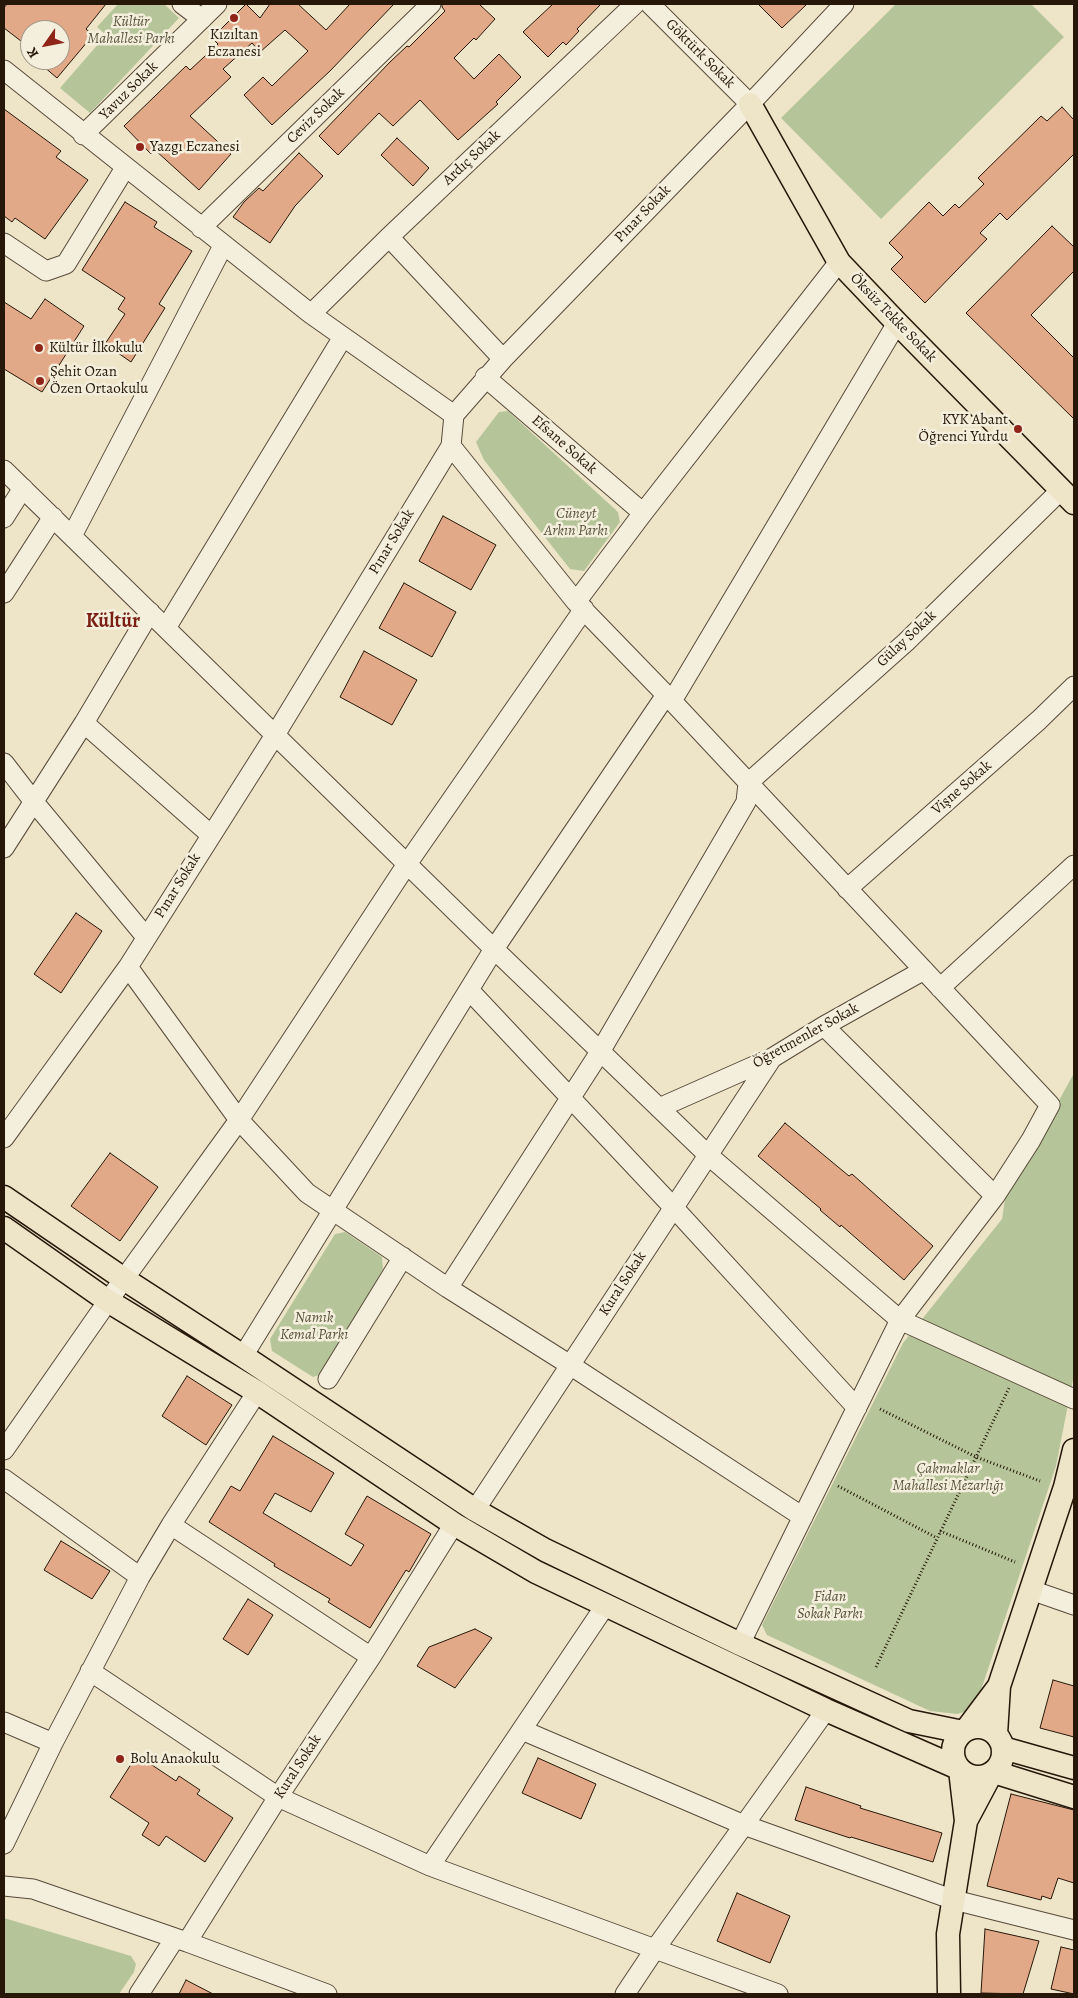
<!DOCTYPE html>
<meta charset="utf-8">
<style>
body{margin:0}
#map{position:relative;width:1078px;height:1998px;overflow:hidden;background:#eee5c9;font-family:Alegreya,serif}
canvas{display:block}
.frame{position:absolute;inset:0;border:5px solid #261709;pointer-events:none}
.north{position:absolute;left:20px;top:20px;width:50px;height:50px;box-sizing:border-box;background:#f4eedc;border:1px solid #a29888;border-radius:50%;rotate:237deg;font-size:14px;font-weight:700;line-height:20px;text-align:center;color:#261709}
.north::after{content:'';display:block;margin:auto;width:18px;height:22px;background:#8f2418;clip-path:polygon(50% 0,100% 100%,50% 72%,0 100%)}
</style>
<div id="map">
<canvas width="1078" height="1998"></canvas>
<div class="frame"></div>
<div class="north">K</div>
</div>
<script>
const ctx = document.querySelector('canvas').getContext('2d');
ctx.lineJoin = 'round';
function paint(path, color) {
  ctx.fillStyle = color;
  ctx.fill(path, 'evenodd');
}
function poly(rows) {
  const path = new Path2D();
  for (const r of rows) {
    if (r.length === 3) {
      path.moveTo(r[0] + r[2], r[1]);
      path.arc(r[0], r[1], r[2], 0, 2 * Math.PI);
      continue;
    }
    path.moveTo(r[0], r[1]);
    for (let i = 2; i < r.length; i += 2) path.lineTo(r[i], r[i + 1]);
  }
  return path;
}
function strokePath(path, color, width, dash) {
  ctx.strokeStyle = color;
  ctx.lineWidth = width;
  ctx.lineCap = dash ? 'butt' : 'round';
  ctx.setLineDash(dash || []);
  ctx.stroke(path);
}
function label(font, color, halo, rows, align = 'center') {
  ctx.font = font + ' Alegreya,serif';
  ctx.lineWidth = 5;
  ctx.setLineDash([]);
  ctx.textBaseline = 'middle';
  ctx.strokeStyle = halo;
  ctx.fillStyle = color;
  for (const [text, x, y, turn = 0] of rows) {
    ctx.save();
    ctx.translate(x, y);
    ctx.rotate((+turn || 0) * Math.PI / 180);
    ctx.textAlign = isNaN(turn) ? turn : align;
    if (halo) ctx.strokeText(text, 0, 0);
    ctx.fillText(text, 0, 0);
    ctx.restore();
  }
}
const green = poly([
 [118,4,164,4,179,18,90,113,60,88,106,35,97,27],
 [896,4,1031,4,1064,37,881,219,781,118],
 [508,411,618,512,620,522,584,571,570,569,484,460,476,442,499,412],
 [1074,1073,1074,1374,1056,1466,977,1702,968,1711,957,1714,930,1711,767,1635,762,1625,903,1343,1002,1219,1005,1199],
 [345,1232,382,1257,383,1269,322,1374,313,1377,272,1351,270,1339,335,1234],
 [4,1918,131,1956,136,1964,134,1972,119,1994,4,1994]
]);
const building = poly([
 [7,4,106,4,86,29,93,35,57,78,36,60,60,60,60,30,30,30,30,48,4,28,4,8,7,4],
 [246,4,260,18,270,4,298,4,326,30,350,4,394,4,330,71,272,125,244,95,263,77,272,86,308,51,285,30,260,52,252,43,223,69,231,77,190,116,231,154,199,190,155,150,151,154,124,126,186,66,190,70,218,44,212,38,246,4],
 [442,4,479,4,495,19,476,40,474,38,454,58,474,79,499,54,521,77,496,102,498,104,458,140,420,100,393,126,379,113,338,155,319,136,390,62,407,46,409,47,445,11,442,7,442,4],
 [553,4,601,4,577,29,579,31,566,45,563,42,548,57,523,32,553,4],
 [758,4,807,4,782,28,758,4],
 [1062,107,1074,120,1074,154,1007,220,1000,213,980,233,987,239,925,303,891,269,903,257,889,243,929,202,943,216,955,204,959,208,984,184,978,178,1041,116,1047,121,1062,107],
 [4,109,61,151,56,157,88,180,45,239,15,218,12,222,4,216,4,109],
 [397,138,429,168,413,186,381,155,397,138],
 [299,153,323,176,295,206,270,243,233,217,244,202,259,188,263,191,299,153],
 [125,202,157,222,154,227,192,251,159,304,165,308,131,362,105,344,125,314,118,309,125,298,82,270,125,202],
 [1052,226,1074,247,1074,271,1031,315,1074,358,1074,419,966,313,1052,226],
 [45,299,84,326,42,392,4,369,4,302,31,319,45,299],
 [443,516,496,545,471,590,419,561,443,516],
 [404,583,456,612,432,657,379,628,404,583],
 [364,651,417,680,392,725,340,697,364,651],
 [76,913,102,931,61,993,34,974,76,913],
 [785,1123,849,1176,852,1174,933,1246,904,1280,841,1225,840,1227,820,1210,821,1209,758,1156,785,1123],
 [110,1153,158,1187,120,1241,71,1206,110,1153],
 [187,1376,232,1405,206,1445,162,1416,187,1376],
 [273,1436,334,1473,311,1512,275,1493,263,1513,351,1566,364,1545,345,1534,367,1496,431,1534,409,1572,406,1570,370,1628,328,1602,330,1599,274,1566,275,1564,209,1522,231,1486,240,1491,273,1436],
 [61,1541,110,1571,92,1599,44,1570,61,1541],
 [248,1599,273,1615,248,1655,223,1639,248,1599],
 [475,1629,492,1638,455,1688,417,1666,429,1647,475,1629],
 [1053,1680,1074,1686,1074,1737,1040,1728,1053,1680],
 [137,1755,176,1781,179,1776,200,1790,197,1794,233,1818,205,1862,166,1836,159,1846,142,1835,149,1823,110,1797,137,1755],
 [538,1758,596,1784,581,1819,522,1793,538,1758],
 [806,1787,861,1806,860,1808,942,1833,933,1862,851,1837,850,1838,795,1820,806,1787],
 [1011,1794,1074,1810,1074,1883,1058,1878,1051,1899,1042,1896,1041,1900,987,1886,1011,1794],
 [737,1893,790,1916,770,1963,717,1941,737,1893],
 [985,1929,1039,1941,1023,1994,981,1993,985,1929],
 [1061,1947,1074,1950,1074,1994,1051,1989,1061,1947],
 [186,1980,213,1994,179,1994,186,1980]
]);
const path = poly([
 [880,1409,976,1457,1040,1481],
 [838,1486,937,1538],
 [940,1531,1015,1562],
 [876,1667,1009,1388]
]);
const minor = poly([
 [182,4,202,19],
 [650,4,750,104],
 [4,70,311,314,454,415],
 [83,135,217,4],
 [201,228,431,4],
 [389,237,503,359],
 [4,243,46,271,66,264,125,168],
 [311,314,389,237,635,4],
 [485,377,643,513],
 [451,446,576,602,672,701,1050,1105,1031,1140,995,1196,824,1026],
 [4,470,494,949,708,1155,900,1320,1074,1399],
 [4,518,23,488],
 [72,536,223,246],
 [4,593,53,517],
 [576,602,643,513,839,262],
 [166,628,343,337],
 [672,701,897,323],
 [84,723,211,835],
 [4,763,34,802,146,937],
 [4,848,84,723,150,612],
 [847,889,1039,720,1074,686],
 [128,967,239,1120,307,1193,448,1288,570,1365,803,1517],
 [940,988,1074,865],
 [469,990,674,1208,857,1408],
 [659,1108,772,1058,824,1026,924,970],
 [4,1138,128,967,275,735,451,446,454,415,503,359,750,104,844,4],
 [448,1288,600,1052,746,802,748,783,906,642,1061,490],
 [243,1356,494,949,666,695],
 [328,1379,403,1257],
 [4,1450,108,1301,239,1120,407,864,584,609],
 [4,1479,140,1577],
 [475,1510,772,1058],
 [171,1525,371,1657],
 [1031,1590,1074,1605],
 [740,1644,900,1320,995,1196],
 [90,1671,278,1797,430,1866,655,1949,744,1825,954,1900,1074,1930],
 [4,1722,53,1743],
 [522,1730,744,1825,826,1710],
 [4,1844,53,1743,140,1577,171,1525,257,1392],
 [430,1866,605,1606],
 [4,1886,33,1889,175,1938],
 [187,1942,327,1994],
 [139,1994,175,1938,187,1942,278,1797,371,1657,454,1524],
 [625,1994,655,1949,778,1994]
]);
const major = poly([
 [750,104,839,262,897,323,1074,503],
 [4,1197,124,1279,243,1356,475,1510,545,1550,740,1644,909,1721,963,1732],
 [4,1228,108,1301,257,1392,454,1524,536,1572,826,1710,958,1768],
 [999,1686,1065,1487,1074,1450],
 [978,1752,25],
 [966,1730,999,1686,996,1734],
 [1003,1748,1074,1768],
 [960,1770,966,1821,991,1774],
 [994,1772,1074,1797],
 [949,1994,948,1934,966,1821]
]);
const markers = [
 [234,18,5,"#8f2418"],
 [140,147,5,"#8f2418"],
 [39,348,5,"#8f2418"],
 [40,381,5,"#8f2418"],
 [1018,429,5,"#8f2418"],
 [120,1759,5,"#8f2418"]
];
const parkNames = [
 ["Kültür",131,22],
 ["Mahallesi Parkı",131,39],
 ["Cüneyt",576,514],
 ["Arkın Parkı",576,531],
 ["Namık",314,1318],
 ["Kemal Parkı",314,1335],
 ["Çakmaklar",948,1469],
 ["Mahallesi Mezarlığı",948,1486],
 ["Fidan",830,1597],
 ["Sokak Parkı",830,1614]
];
const poiNames = [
 ["Kızıltan",234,35,"center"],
 ["Eczanesi",234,52,"center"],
 ["Yazgı Eczanesi",150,147],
 ["Kültür İlkokulu",49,348],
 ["Şehit Ozan",50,372],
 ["Özen Ortaokulu",50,389],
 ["KYK Abant",1008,420,"right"],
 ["Öğrenci Yurdu",1008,437,"right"],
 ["Bolu Anaokulu",130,1759]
];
const streetNames = [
 ["Göktürk Sokak",700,54,45],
 ["Yavuz Sokak",129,91,-45],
 ["Ceviz Sokak",316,116,-44],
 ["Ardıç Sokak",472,158,-43],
 ["Pınar Sokak",643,214,-46],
 ["Öksüz Tekke Sokak",893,318,46],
 ["Efsane Sokak",564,445,41],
 ["Pınar Sokak",392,542,-59],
 ["Gülay Sokak",907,639,-43],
 ["Vişne Sokak",962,788,-41],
 ["Pınar Sokak",178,886,-58],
 ["Öğretmenler Sokak",806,1036,-29],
 ["Kural Sokak",623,1284,-57],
 ["Kural Sokak",298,1767,-57]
];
const districtNames = [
 ["Kültür",113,622]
];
paint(green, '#b5c599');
paint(building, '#e2a988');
strokePath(building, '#261709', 1);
strokePath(minor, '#584a39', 21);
strokePath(major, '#261709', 25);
strokePath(path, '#261709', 3, [1, 2.5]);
strokePath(minor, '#f4eedc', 19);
strokePath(major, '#eee5c9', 22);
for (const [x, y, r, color] of markers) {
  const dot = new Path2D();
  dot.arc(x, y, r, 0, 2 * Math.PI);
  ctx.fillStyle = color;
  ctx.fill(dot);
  strokePath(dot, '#f4eedc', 2);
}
label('italic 15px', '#58543b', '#f4eedc', parkNames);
label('15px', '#261709', '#f4eedc', poiNames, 'left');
label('15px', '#261709', '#f4eedc', streetNames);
label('bold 20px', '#7a1f14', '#f4eedc', districtNames);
</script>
